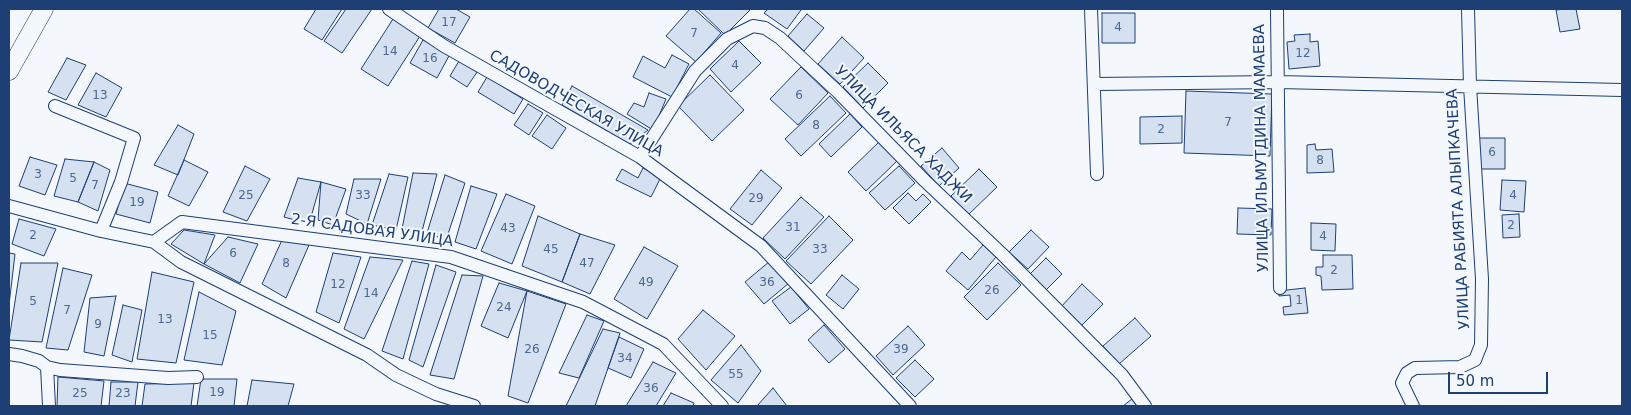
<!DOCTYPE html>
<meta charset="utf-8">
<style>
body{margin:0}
#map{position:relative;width:1631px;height:415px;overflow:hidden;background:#f4f7fb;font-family:"DejaVu Sans",sans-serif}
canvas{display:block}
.frame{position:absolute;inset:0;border:10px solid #1d3f73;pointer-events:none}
.scale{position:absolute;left:1448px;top:372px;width:100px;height:22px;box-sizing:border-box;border:2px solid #1d3f73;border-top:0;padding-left:6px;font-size:15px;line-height:18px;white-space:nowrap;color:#1d3f73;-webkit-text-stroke:4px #f4f7fb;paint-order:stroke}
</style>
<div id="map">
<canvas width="1631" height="415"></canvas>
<div class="frame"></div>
<div class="scale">50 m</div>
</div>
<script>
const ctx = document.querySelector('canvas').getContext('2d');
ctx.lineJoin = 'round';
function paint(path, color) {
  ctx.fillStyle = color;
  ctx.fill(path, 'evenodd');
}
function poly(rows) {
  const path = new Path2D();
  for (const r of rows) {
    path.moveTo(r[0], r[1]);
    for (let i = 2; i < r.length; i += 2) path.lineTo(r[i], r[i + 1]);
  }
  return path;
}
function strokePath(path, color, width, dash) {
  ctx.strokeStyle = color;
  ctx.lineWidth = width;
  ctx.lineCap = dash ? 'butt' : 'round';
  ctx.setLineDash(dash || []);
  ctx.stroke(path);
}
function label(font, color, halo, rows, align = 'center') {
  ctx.font = font + ' "DejaVu Sans",sans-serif';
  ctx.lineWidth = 4;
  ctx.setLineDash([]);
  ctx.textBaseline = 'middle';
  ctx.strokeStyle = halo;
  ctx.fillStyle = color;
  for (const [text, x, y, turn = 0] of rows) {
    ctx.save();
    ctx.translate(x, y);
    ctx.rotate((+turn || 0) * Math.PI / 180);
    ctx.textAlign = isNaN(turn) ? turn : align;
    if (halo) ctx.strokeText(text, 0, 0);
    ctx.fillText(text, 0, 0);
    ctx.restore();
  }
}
const building = poly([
 [316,9,342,9,322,40,304,29,316,9],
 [346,9,372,9,342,53,324,41,346,9],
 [439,9,456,9,470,17,455,43,428,28,439,9],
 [690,9,694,9,721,33,696,62,666,36,690,9],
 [698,9,751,9,725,35,698,9],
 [768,9,799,9,801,10,787,29,764,13,768,9],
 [1565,9,1576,9,1580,29,1560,32,1556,10,1565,9],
 [1102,13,1135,13,1135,43,1102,43,1102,13],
 [807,14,824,28,804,51,788,36,807,14],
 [393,19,420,36,388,86,361,69,393,19],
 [1310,34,1310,42,1318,41,1320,66,1289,69,1287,42,1295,41,1294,35,1310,34],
 [842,37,864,58,840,84,818,64,842,37],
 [423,40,450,54,437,78,410,63,423,40],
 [739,41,761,63,731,92,710,69,739,41],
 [672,55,689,64,672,97,633,77,643,56,665,68,672,55],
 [67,58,86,65,66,100,48,92,67,58],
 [459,61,477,72,467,87,450,76,459,61],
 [868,63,888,83,863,108,843,87,868,63],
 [801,67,828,93,798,125,770,99,801,67],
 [96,73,122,88,106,117,78,105,96,73],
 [710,75,744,110,712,141,678,106,710,75],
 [487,77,523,99,514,114,478,92,487,77],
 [572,86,648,130,630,144,562,105,572,86],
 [1186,91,1272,94,1270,156,1184,153,1186,91],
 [649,93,666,99,653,130,627,114,634,103,644,107,649,93],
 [830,96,846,113,801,156,785,139,830,96],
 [528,104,543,113,529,135,514,125,528,104],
 [850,114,862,127,831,157,819,144,850,114],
 [547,115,566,128,552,149,532,136,547,115],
 [1182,116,1182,143,1140,144,1140,117,1182,116],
 [178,125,194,134,178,175,154,165,178,125],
 [1479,138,1505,138,1505,169,1480,169,1479,138],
 [879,142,897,161,866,191,848,172,879,142],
 [1315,144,1316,150,1332,149,1334,172,1307,173,1307,145,1315,144],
 [942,148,959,168,939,186,921,166,942,148],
 [30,157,57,165,45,195,19,186,30,157],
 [65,159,94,162,78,202,54,196,65,159],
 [184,160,208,172,189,206,168,196,184,160],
 [94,162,110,170,98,211,78,202,94,162],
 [245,166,270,179,247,221,223,212,245,166],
 [899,166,915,183,885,210,869,193,899,166],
 [643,168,661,177,651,197,616,180,622,169,638,178,643,168],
 [979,169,997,187,968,215,951,196,979,169],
 [761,170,782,188,752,225,730,209,761,170],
 [413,173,437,174,421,235,402,229,413,173],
 [389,174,408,177,396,230,372,225,389,174],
 [445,175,465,183,446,240,427,233,445,175],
 [298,178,321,182,309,224,284,217,298,178],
 [354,179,381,179,367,224,346,214,354,179],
 [1502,180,1526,181,1524,212,1500,210,1502,180],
 [321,182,346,189,333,225,318,220,321,182],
 [124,183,158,192,150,223,116,214,124,183],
 [471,186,497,194,476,249,455,242,471,186],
 [908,193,916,201,923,194,931,202,909,224,893,208,908,193],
 [506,194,535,206,512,264,481,251,506,194],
 [801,197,824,217,785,259,763,238,801,197],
 [1238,208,1272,209,1271,235,1237,234,1238,208],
 [1519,214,1520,237,1503,238,1502,215,1519,214],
 [538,216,580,234,562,282,522,266,538,216],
 [829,216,853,240,811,284,786,261,829,216],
 [19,219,56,229,44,256,12,244,19,219],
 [1311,223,1336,224,1335,251,1311,250,1311,223],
 [184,230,215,235,204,264,171,244,184,230],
 [1031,230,1049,247,1028,269,1009,252,1031,230],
 [580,234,615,245,590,294,562,282,580,234],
 [228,237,258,244,240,283,204,264,228,237],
 [282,240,309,245,286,298,262,284,282,240],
 [983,245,996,257,968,290,946,271,962,252,970,260,983,245],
 [644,247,678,266,647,319,614,299,644,247],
 [9,253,15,254,9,305,9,253],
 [333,253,361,257,339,323,316,312,333,253],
 [1323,255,1352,255,1353,289,1322,290,1321,276,1316,275,1316,267,1323,267,1323,255],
 [370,257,403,260,364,339,344,329,370,257],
 [1046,258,1062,274,1045,291,1028,276,1046,258],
 [412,261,429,264,403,359,382,351,412,261],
 [770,261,789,283,764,304,745,282,770,261],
 [21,263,58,263,42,342,9,340,21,263],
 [998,263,1021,285,987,320,964,297,998,263],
 [436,265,456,272,423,367,409,360,436,265],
 [63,268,92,275,68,350,46,348,63,268],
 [152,272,194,282,176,363,137,359,152,272],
 [462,275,483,276,454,379,430,375,462,275],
 [842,275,859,289,843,309,826,295,842,275],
 [499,283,527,291,508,338,481,326,499,283],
 [1082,284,1103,304,1081,326,1061,307,1082,284],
 [791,287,809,309,790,324,772,301,791,287],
 [1305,288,1308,313,1284,315,1283,307,1291,306,1290,295,1279,296,1278,291,1305,288],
 [527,291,566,304,528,403,508,396,527,291],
 [199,292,236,311,222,365,184,360,199,292],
 [116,296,104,356,84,352,90,298,116,296],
 [123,305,142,310,132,362,112,355,123,305],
 [703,310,735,336,706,370,678,339,703,310],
 [587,315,604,321,579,378,559,373,587,315],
 [1135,318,1151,336,1119,364,1103,346,1135,318],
 [824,325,845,349,829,363,808,340,824,325],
 [908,326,925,345,893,375,876,356,908,326],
 [603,329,620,333,595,406,566,406,603,329],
 [619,337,644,349,631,378,608,368,619,337],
 [741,345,761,371,738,403,711,380,741,345],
 [915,360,934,379,915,397,896,378,915,360],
 [653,362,676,373,656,406,626,406,653,362],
 [58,377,104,381,101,406,57,406,58,377],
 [201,379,237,379,234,406,197,406,201,379],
 [252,380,294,384,288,406,247,406,252,380],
 [111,382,138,382,135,406,109,406,111,382],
 [194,383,191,406,142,406,145,384,194,383],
 [773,388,787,406,757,406,773,388],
 [671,393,694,403,693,406,663,406,671,393],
 [1132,399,1137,406,1123,406,1132,399]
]);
const minor = poly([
 [389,9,444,46,640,157,761,246,910,406],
 [1091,9,1097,174],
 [1277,9,1280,288],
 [1094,84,1279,82,1622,90],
 [55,106,134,138,121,182,101,231],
 [640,157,695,71,727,39,753,26,765,28,780,38,838,92,925,181,1002,254,1122,375,1145,406],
 [9,206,101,231,154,242,182,222,451,257,583,302,663,344,722,406],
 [154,242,181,262,367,355,396,375,436,394,474,406],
 [9,354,22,356,39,361,47,367,60,370,168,378,197,377],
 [47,367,49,406],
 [1413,406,1402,383,1407,373,1415,368,1460,367,1475,360,1481,345,1482,279,1470,86,1468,9]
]);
const secondary = poly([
 [9,71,44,9]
]);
const numberNames = [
 ["17",449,23],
 ["4",1118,28],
 ["7",694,34],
 ["14",390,52],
 ["12",1303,54],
 ["16",430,59],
 ["4",735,66],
 ["13",100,96],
 ["6",799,96],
 ["7",1228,123],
 ["8",816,126],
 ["2",1161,130],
 ["6",1492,153],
 ["8",1320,161],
 ["3",38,175],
 ["5",73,179],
 ["7",95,186],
 ["25",246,196],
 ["33",363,196],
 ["4",1513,196],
 ["29",756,199],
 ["19",137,203],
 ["2",1511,226],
 ["31",793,228],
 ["43",508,229],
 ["2",33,236],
 ["4",1323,237],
 ["45",551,250],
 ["33",820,250],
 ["6",233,254],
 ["8",286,264],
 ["47",587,264],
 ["2",1334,271],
 ["49",646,283],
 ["36",767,283],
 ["12",338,285],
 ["26",992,291],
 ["14",371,294],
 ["1",1299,301],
 ["5",33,302],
 ["24",504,308],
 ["7",67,311],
 ["13",165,320],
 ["9",98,325],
 ["15",210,336],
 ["26",532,350],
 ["39",901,350],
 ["34",625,359],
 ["55",736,375],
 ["36",651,389],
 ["19",217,393],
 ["25",80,394],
 ["23",123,394]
];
const streetNames = [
 ["САДОВОДЧЕСКАЯ УЛИЦА",576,104,30],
 ["УЛИЦА ИЛЬЯСА ХАДЖИ",903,135,45],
 ["УЛИЦА ИЛЬМУТДИНА МАМАЕВА",1262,148,-91],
 ["УЛИЦА РАБИЯТА АЛЫПКАЧЕВА",1459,209,-93],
 ["2-Я САДОВАЯ УЛИЦА",372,231,8]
];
paint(building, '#d5e0f0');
strokePath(building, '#1d3f73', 1);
strokePath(minor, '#1d3f73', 14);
strokePath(secondary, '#1d3f73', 19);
strokePath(minor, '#f4f7fb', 12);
strokePath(secondary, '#f4f7fb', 18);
label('12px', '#4b6792', null, numberNames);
label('15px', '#1d3f73', '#f4f7fb', streetNames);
</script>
